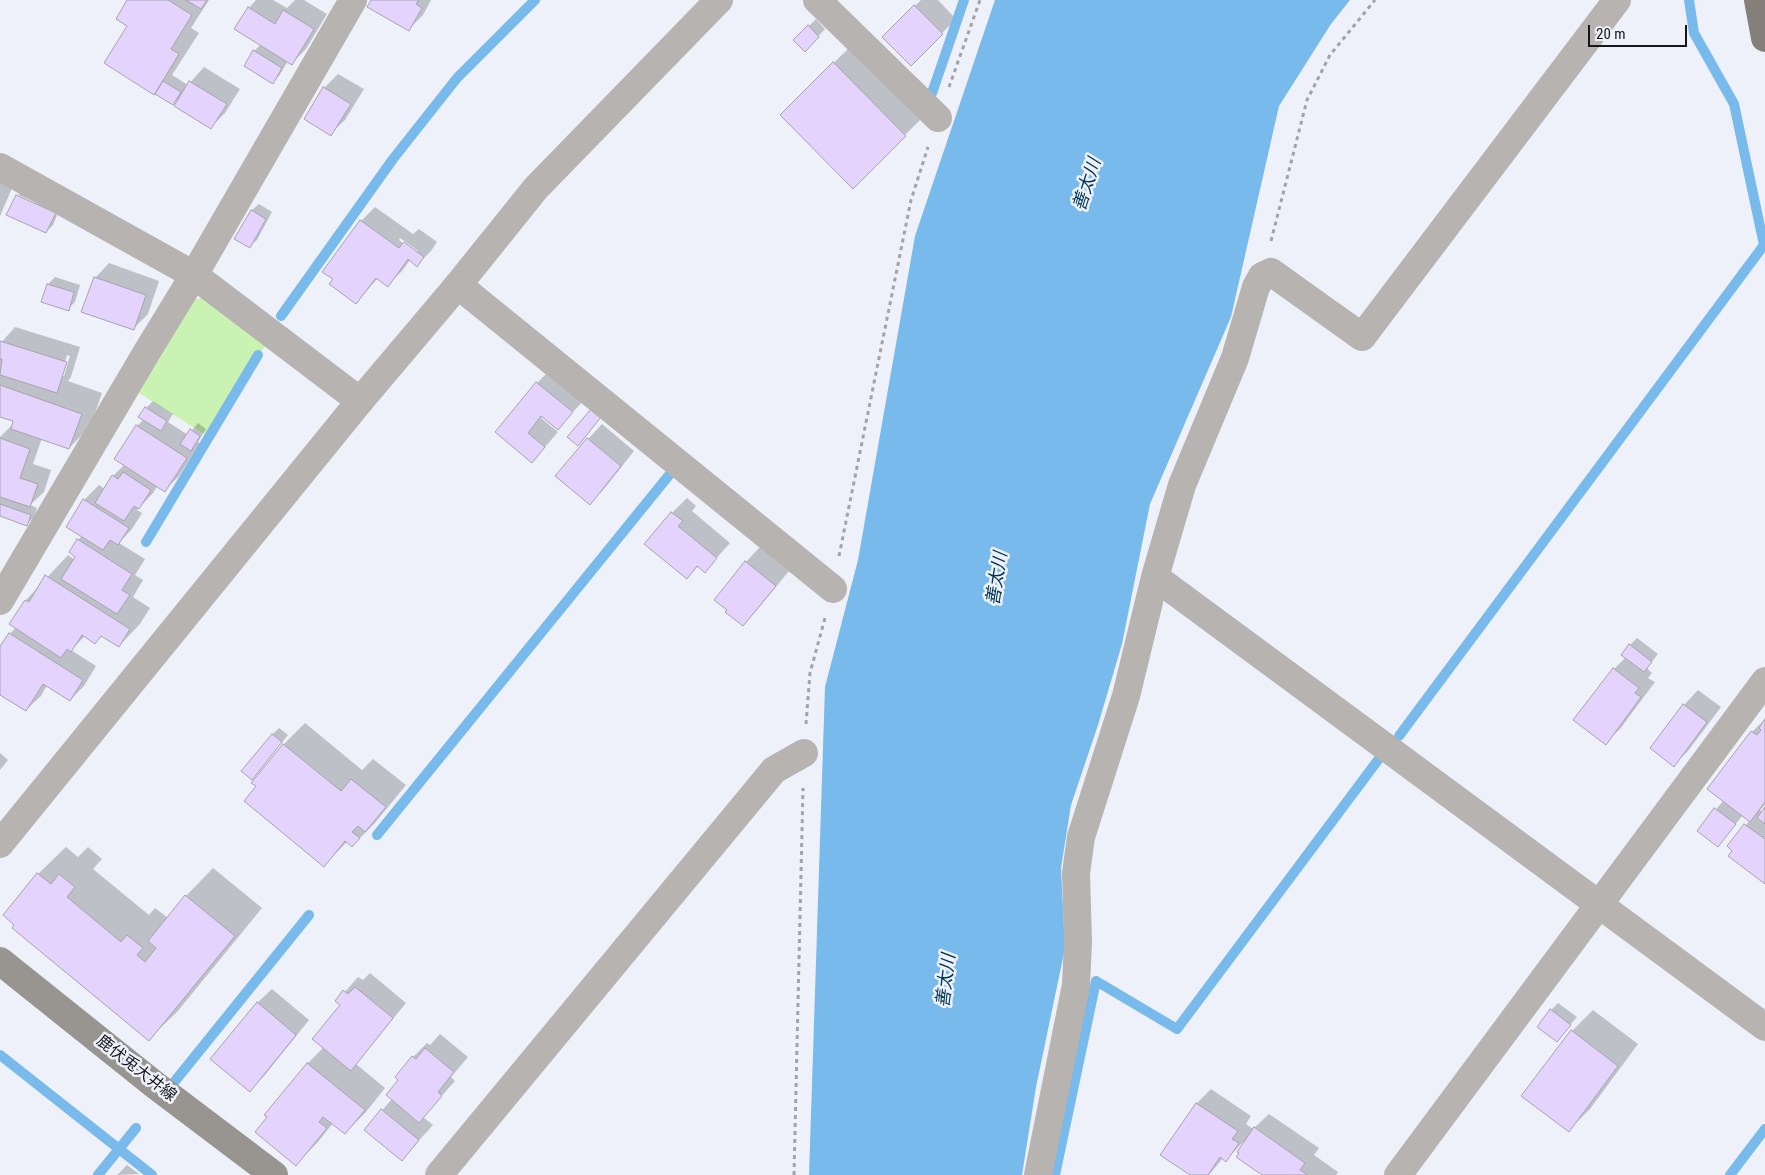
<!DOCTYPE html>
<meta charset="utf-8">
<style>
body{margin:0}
#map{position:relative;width:1765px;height:1175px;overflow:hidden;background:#eef1f9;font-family:"Roboto Condensed",sans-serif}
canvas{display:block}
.scale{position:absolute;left:1588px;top:25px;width:99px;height:22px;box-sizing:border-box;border:2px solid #151619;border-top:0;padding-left:6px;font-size:15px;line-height:18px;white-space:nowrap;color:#151619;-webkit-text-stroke:4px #eef1f9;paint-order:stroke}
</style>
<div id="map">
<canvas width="1765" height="1175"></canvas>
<div class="scale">20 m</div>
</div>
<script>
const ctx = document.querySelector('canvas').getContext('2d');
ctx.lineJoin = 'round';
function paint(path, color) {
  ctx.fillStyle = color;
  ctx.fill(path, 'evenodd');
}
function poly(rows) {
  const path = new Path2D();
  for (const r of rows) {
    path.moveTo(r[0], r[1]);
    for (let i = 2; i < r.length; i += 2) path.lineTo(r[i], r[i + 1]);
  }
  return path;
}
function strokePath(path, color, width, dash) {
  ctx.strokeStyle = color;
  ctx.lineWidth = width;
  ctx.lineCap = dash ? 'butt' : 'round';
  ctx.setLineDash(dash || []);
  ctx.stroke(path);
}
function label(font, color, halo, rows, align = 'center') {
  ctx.font = font + ' "Roboto Condensed","Noto Sans JP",sans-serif';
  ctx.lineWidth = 5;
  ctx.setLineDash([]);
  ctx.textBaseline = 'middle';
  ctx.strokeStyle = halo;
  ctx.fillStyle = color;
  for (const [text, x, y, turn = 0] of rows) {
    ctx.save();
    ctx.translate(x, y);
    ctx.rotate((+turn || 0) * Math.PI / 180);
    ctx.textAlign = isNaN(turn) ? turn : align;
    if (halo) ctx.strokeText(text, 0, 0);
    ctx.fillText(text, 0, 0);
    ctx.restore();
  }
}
const green = poly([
 [205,297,265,346,209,437,139,393,192,300]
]);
const water = poly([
 [995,0,1350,0,1331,24,1279,106,1231,317,1150,504,1122,644,1098,725,1071,805,1061,868,1065,948,1036,1087,1022,1175,809,1175,825,687,858,560,915,236]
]);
const shadow = poly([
 [129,0,209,0,191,28,199,33,172,75,188,85,204,67,240,89,225,113,211,127,179,98,173,104,155,92,128,25],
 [256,0,273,0,287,8,295,0,304,0,327,14,306,49,292,63,288,61,279,76,272,82,254,51,261,44,249,8],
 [372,0,431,0,423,15,409,29],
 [921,0,938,0,956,19,911,64,884,37],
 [816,19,825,29,805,50,795,40],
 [855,42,926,114,853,187,781,115],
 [338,74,364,89,345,120,330,134,324,88],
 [0,163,19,172,0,216],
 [24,189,62,206,58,212,18,195,18,197,57,215,53,225,46,232,8,215,17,196],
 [259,204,272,212,257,240,250,246,236,239,252,210],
 [375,207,413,234,419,229,437,242,431,251,417,265,410,260,402,271,388,285,378,278,356,303,334,279,361,221],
 [400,238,418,251,416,253,399,240],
 [109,263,159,281,148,314,133,329,95,278],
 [55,277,80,285,75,302,68,309,48,284],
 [15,327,80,347,71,377,68,381,102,393,90,427,69,448,42,438,33,464,51,470,44,492,30,505,37,508,34,517,27,524,0,515,0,437,13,424,14,420,0,415,0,344],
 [67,355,70,356,64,376,61,376],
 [551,369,586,398,558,428,543,416,541,418,558,432,532,462,496,432,537,383],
 [153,401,173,414,168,422,188,435,198,423,206,429,198,442,200,443,179,476,165,490,158,485,153,493,137,510,142,513,132,529,119,543,145,559,135,575,143,580,133,597,150,608,140,624,119,646,103,635,95,642,85,636,71,650,96,666,84,686,70,700,47,685,41,696,26,710,0,693,0,649,10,634,16,627,26,600,68,555,75,560,78,540,82,536,67,526,84,500,99,485,105,489,113,476,125,464,137,426,144,419,146,408],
 [602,424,634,451,604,489,590,503,588,439],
 [687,498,696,506,692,511,730,543,705,571,698,566,687,577,646,544,672,513],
 [760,547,789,571,757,610,743,624,716,599,746,562],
 [1637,638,1658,654,1647,668,1652,673,1648,678,1655,682,1620,729,1605,743,1575,720,1614,669,1626,657,1630,645],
 [1698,690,1721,707,1688,751,1674,765,1651,748,1684,705],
 [1765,719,1765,805,1760,810,1762,812,1765,809,1765,882,1728,846,1750,820,1743,815,1718,846,1698,831,1723,801,1752,732],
 [305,723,362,770,373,759,406,785,374,824,352,846,348,841,324,865,253,782,284,744],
 [279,728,288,735,259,771,272,735],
 [0,753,8,760,0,770],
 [66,847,78,857,88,847,102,859,93,869,149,915,155,908,168,918,186,896,213,868,262,908,177,1012,149,1039,38,874],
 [370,973,406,1003,356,1064,385,1088,366,1112,345,1133,333,1123,317,1143,296,1164,266,1115,308,1063,324,1047,341,1005,337,1001,358,977,363,980],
 [272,989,309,1020,264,1076,250,1090,257,1003],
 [1558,1003,1577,1017,1557,1040,1551,1010],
 [1593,1010,1638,1044,1590,1109,1569,1130,1572,1031],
 [440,1034,468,1057,451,1077,455,1081,423,1117,433,1125,402,1159,365,1130,392,1099,400,1080,413,1057,427,1043,430,1045],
 [1211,1089,1251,1116,1246,1124,1253,1129,1269,1114,1319,1148,1314,1155,1338,1172,1336,1175,1264,1175,1243,1142,1226,1160,1223,1158,1209,1175,1192,1175,1162,1154,1197,1103],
 [127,1165,139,1174,117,1175]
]);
const stream = poly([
 [932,93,964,0],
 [281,316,393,159,457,78,535,0],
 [146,542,258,355],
 [1399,736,1764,245,1734,104,1694,33,1689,0],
 [377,835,670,474],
 [0,1055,152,1175],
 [175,1081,309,915],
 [98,1175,136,1128],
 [1055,1175,1096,981,1177,1029,1381,756],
 [1730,1175,1765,1129]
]);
const building = poly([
 [127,0,168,0,192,15,171,49,179,54,154,95,104,63,127,26,116,19,127,0],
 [186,0,207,0,201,9,186,0],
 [371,0,419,0,416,4,422,8,409,31,367,7,371,0],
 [914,5,943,34,911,66,882,37,914,5],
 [248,7,275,24,283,10,314,29,292,65,234,29,248,7],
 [808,25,819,37,805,52,793,40,808,25],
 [253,50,282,68,273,84,244,66,253,50],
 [833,62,906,136,853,189,780,115,833,62],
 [163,81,181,92,173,105,155,94,163,81],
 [189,81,227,104,211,129,174,106,189,81],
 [323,87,351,104,331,136,304,119,323,87],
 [16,195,56,213,46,233,6,215,16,195],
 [251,210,266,219,250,248,234,239,251,210],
 [360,220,399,248,404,242,424,257,417,267,408,259,388,287,376,278,356,304,329,284,333,279,322,272,360,220],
 [94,277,146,295,134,330,81,312,94,277],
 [47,284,74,292,69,311,41,302,47,284],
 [0,341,67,362,57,393,0,375,2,359,0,359,0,341],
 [536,382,573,412,558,430,541,416,528,433,545,447,532,463,495,432,536,382],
 [0,385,82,414,69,449,11,429,13,421,0,417,0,385],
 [145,407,167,421,161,431,138,417,145,407],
 [591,409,601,417,578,446,567,437,591,409],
 [136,425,187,458,165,492,114,459,136,425],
 [190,429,200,436,191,451,180,444,190,429],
 [0,438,30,449,20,478,38,484,30,507,0,497,0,438],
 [587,438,621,466,590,505,555,476,587,438],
 [123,472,151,490,139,509,134,506,124,521,95,503,112,475,118,479,123,472],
 [83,499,129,528,118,545,110,540,103,550,66,527,83,499],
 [0,504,31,515,27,526,0,516,0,504],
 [671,512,683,521,678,526,717,558,705,573,697,566,687,579,644,544,671,512],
 [77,539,132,574,122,590,130,595,117,614,61,579,75,557,69,552,77,539],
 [745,561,776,586,743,626,725,612,727,610,714,600,745,561],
 [45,575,130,629,119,647,101,636,95,644,82,635,71,652,67,649,61,658,9,624,25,600,29,602,45,575],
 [9,633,83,680,70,701,43,684,26,711,0,695,0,646,9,633],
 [1629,644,1652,662,1644,672,1621,655,1629,644],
 [1613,668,1639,688,1635,693,1641,697,1606,745,1573,720,1613,668],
 [1683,704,1707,722,1674,767,1650,748,1683,704],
 [1765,719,1765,802,1750,822,1707,789,1751,731,1757,735,1761,730,1759,728,1765,719],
 [272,734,282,742,252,780,241,771,272,734],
 [283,744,341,791,351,779,386,807,365,832,358,826,352,832,360,838,352,847,345,841,324,867,244,801,256,786,251,783,283,744],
 [1765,807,1765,824,1757,818,1765,807],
 [1714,808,1736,824,1718,847,1697,831,1714,808],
 [1744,824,1765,839,1765,884,1728,856,1732,851,1727,846,1744,824],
 [37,873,51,884,59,874,75,887,67,897,121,942,127,935,143,948,137,955,145,962,156,948,148,941,185,895,235,936,149,1041,12,928,14,925,3,915,37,873],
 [355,987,393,1018,351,1071,312,1039,340,1005,335,1001,343,990,348,994,355,987],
 [257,1002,296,1035,250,1092,210,1059,257,1002],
 [1550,1009,1571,1025,1557,1042,1537,1027,1550,1009],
 [1571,1030,1618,1066,1569,1132,1521,1096,1571,1030],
 [425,1048,454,1072,438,1092,442,1096,419,1123,386,1095,398,1080,395,1077,412,1056,416,1059,425,1048],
 [307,1063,365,1110,345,1134,323,1117,319,1122,327,1128,296,1166,255,1132,267,1117,264,1115,307,1063],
 [1196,1103,1238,1131,1232,1139,1239,1143,1226,1162,1220,1157,1208,1175,1190,1175,1160,1155,1196,1103],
 [381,1109,419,1140,402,1161,364,1130,381,1109],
 [1254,1127,1305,1163,1300,1170,1308,1175,1262,1175,1236,1157,1239,1153,1237,1152,1254,1127]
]);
const path = poly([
 [949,87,980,0],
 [1271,241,1307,100,1330,55,1375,0],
 [839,556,911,200,928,147],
 [806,724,810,673,825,618],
 [794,1175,803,788]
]);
const minor = poly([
 [817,0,938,118],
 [1617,0,1362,337,1271,272,1262,276,1256,287,1235,358,1182,485,1155,577,1765,1027],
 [0,167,194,275,360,401],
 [458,285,833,589],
 [0,601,148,350,194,275,353,0],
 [439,1175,774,770,804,753],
 [1038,1175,1076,985,1078,942,1076,873,1081,837,1126,696,1155,577],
 [1398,1175,1765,681]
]);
const tertiary = poly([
 [0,844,360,401,458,285,536,188,719,0]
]);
const secondary = poly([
 [0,961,155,1085,274,1175]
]);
const primary = poly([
 [1758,0,1765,38]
]);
const streetNames = [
 ["鹿伏兎大井線",136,1069,38]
];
const waterNames = [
 ["善太川",1088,185,-72],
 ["善太川",998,579,-81],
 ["善太川",947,981,-83]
];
paint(green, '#caf2b2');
paint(water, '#77baeb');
paint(shadow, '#0003');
strokePath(stream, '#77baeb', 10);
paint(building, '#e3d3fd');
strokePath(building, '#a6a3ab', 1);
strokePath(path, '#a1a3a9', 3, [4, 4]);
strokePath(minor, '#b6b3b0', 28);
strokePath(tertiary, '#b6b3b0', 28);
strokePath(secondary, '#989590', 28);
strokePath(primary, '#847f7a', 28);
label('16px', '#151619', '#eef1f9', streetNames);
label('italic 18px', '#003554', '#eef1f9', waterNames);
</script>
